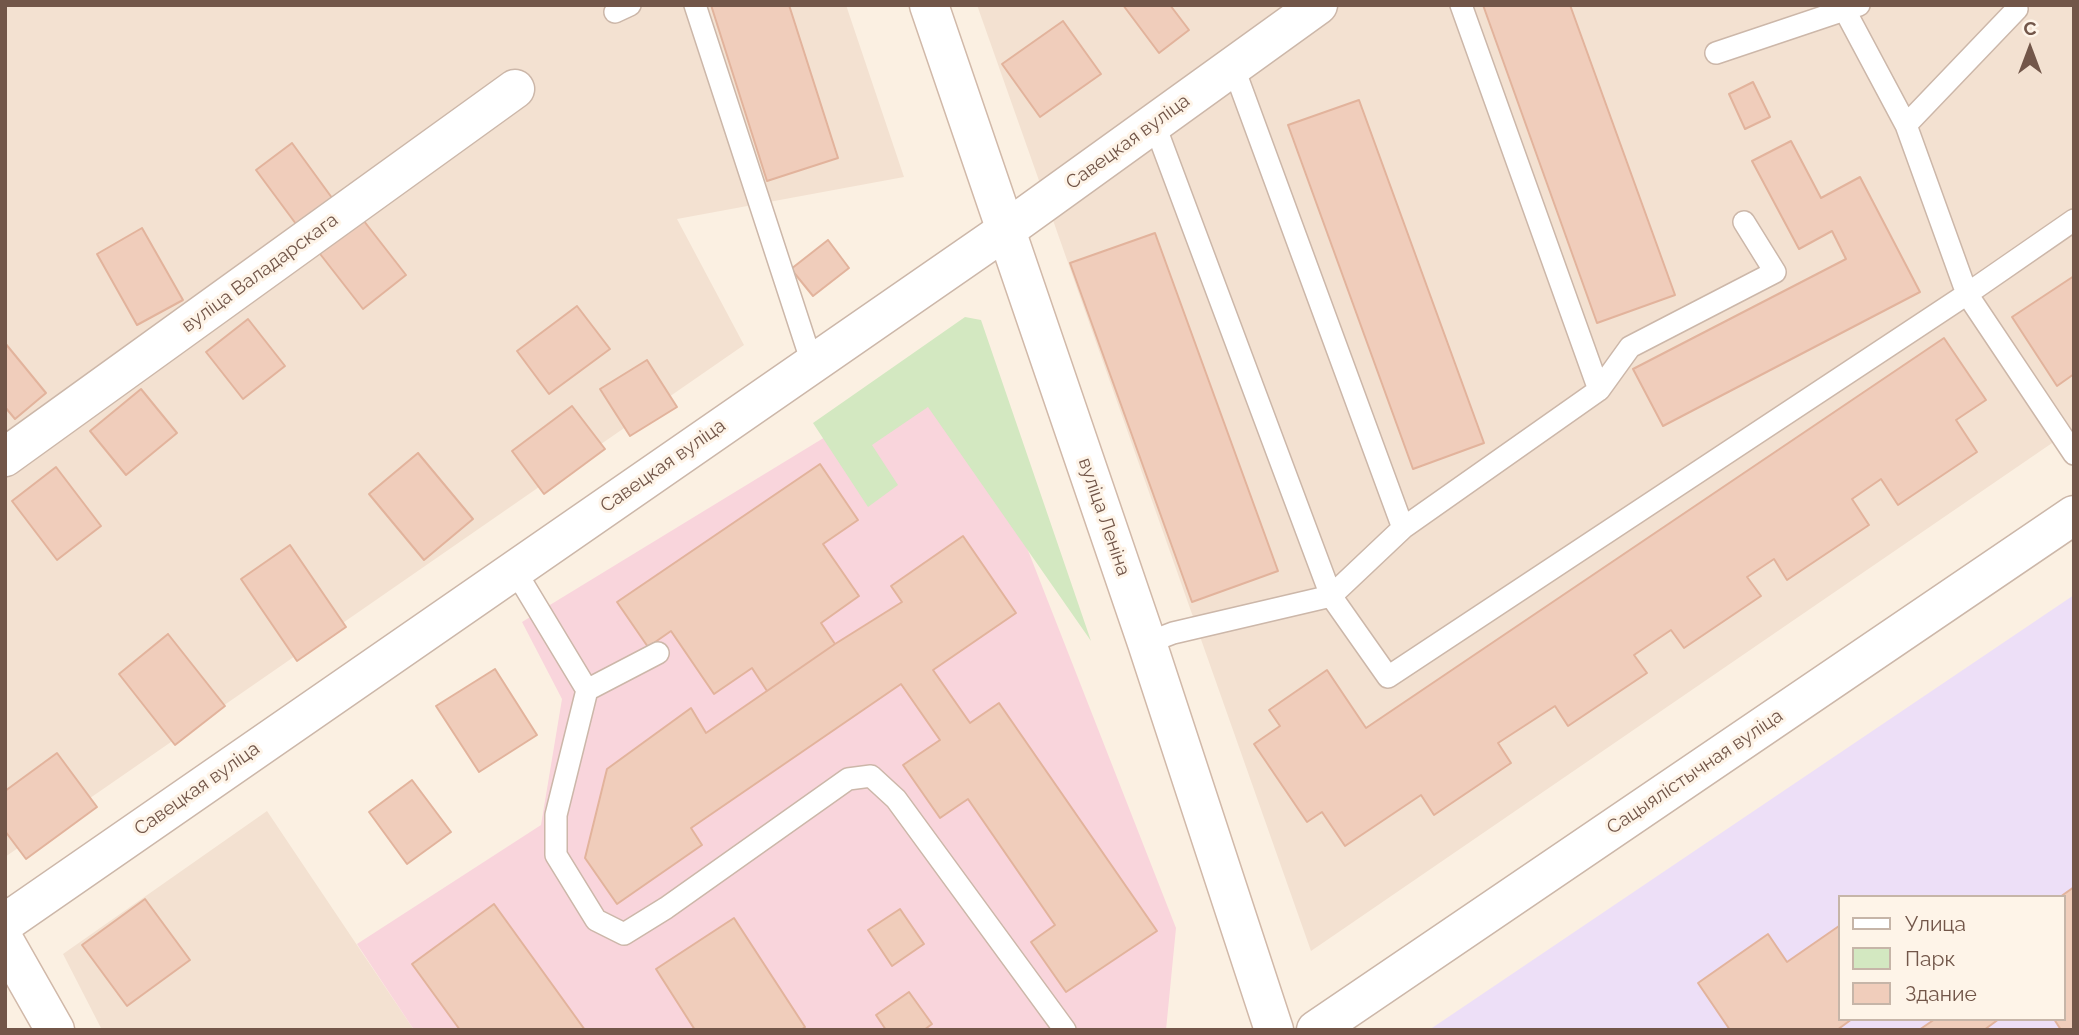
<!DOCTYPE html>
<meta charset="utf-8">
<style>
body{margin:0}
#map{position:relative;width:2079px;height:1035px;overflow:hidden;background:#fbf0e2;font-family:Raleway,sans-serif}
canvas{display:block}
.frame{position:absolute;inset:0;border:7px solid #725649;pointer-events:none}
.legend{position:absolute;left:1838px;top:895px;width:228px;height:126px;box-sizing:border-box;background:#fef4e8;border:2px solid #c6b5a8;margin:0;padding:9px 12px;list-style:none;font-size:21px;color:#725649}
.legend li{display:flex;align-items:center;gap:14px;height:35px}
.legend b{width:35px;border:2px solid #c6b5a8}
.north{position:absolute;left:1995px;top:14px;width:70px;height:70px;-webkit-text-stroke:5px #fef4e8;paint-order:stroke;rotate:0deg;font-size:19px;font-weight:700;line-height:28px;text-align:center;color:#725649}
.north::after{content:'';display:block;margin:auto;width:24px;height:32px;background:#725649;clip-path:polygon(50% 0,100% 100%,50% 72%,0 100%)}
</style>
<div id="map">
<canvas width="2079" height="1035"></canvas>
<div class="frame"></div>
<ul class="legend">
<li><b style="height:9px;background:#fff"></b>Улица</li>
<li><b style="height:19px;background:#d3e8c1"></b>Парк</li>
<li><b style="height:19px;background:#f0cdbb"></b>Здание</li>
</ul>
<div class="north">С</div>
</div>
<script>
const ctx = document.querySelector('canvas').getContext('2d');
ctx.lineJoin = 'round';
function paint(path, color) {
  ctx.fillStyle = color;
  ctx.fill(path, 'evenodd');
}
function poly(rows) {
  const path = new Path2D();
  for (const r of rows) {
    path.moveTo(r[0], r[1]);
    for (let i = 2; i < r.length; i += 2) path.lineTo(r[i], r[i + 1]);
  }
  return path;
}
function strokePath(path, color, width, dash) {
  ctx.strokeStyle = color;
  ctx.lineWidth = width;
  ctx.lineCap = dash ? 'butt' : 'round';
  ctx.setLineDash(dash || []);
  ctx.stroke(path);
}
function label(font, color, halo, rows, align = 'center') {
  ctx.font = font + ' Raleway,sans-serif';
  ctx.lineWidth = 6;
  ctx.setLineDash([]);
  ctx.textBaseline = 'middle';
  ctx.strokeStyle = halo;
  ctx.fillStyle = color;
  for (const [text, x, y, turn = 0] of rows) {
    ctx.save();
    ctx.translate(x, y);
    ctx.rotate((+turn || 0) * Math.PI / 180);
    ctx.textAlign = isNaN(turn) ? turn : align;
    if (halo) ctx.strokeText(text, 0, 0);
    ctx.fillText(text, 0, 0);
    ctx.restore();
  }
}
const residential = poly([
 [5,5,846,5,904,177,677,219,744,345,5,857],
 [977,5,2074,5,2074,428,1311,951],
 [267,811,414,1030,102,1030,63,954]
]);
const education = poly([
 [2074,595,2074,1030,1429,1030],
 [1839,897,2063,897,2063,1019,1839,1019]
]);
const medical = poly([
 [953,359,1176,928,1166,1030,414,1030,357,944,541,825,562,699,522,622]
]);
const green = poly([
 [965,317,981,320,1091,641,928,407,872,445,898,485,868,507,813,423]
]);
const building = poly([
 [711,5,789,5,838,158,767,181,711,5],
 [1123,5,1170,5,1189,30,1159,53,1123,5],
 [1483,5,1570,5,1675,295,1597,323,1483,5],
 [1063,21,1101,74,1040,117,1002,64,1063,21],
 [1753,82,1770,117,1745,129,1729,94,1753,82],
 [1359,100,1484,443,1413,469,1288,125,1359,100],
 [1791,141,1821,198,1860,177,1920,292,1663,426,1633,369,1846,259,1832,231,1799,249,1752,161,1791,141],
 [292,143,335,202,299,228,256,170,292,143],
 [360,216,406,275,363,309,317,250,360,216],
 [142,228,183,300,137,325,97,254,142,228],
 [1155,233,1278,571,1192,602,1070,263,1155,233],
 [828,240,849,268,813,296,791,269,828,240],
 [2074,276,2074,374,2057,386,2012,317,2074,276],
 [577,306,610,349,549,394,517,351,577,306],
 [248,319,285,366,243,399,206,352,248,319],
 [1944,338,1986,400,1956,420,1977,452,1898,505,1881,479,1852,499,1869,525,1787,580,1774,559,1747,577,1761,596,1684,648,1671,630,1634,655,1647,673,1568,726,1555,706,1498,743,1511,763,1434,815,1421,795,1345,846,1322,812,1307,822,1254,744,1280,726,1269,710,1327,670,1366,728,1944,338],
 [5,343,46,393,15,419,5,407,5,343],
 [647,360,677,407,630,436,600,389,647,360],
 [141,389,177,433,126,475,90,431,141,389],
 [572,406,605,449,544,494,512,451,572,406],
 [418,453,473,519,424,560,369,494,418,453],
 [820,464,858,520,823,544,859,596,821,623,835,644,767,691,752,668,714,694,671,631,648,647,617,602,820,464],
 [56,467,101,526,57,560,12,501,56,467],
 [963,536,1016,613,933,670,970,723,999,703,1157,931,1066,992,1031,942,1055,925,968,799,940,818,903,765,940,740,901,684,691,828,702,845,617,904,585,858,607,769,691,708,706,733,835,644,902,602,891,586,963,536],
 [290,545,346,627,297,661,241,579,290,545],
 [168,634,225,706,175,745,119,674,168,634],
 [495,669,537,735,479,772,436,706,495,669],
 [57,753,97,807,26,859,5,831,5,791,57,753],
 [412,780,451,832,407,864,369,812,412,780],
 [2074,887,2074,1030,2061,1030,2054,1019,2063,1019,2063,897,2060,897,2074,887],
 [145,899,190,960,127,1006,82,945,145,899],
 [494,904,585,1030,460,1030,412,964,494,904],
 [900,909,924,944,892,966,868,930,900,909],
 [734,918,805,1027,801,1030,695,1030,656,969,734,918],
 [1839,926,1839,1019,1852,1019,1837,1030,1730,1030,1698,983,1768,934,1787,962,1839,926],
 [909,992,932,1024,924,1030,886,1030,876,1015,909,992],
 [1935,1019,1999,1019,1984,1030,1919,1030,1935,1019]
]);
const service = poly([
 [695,5,812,363],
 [1842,5,1906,125],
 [2016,5,2017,9,1906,125,1967,294,2074,220],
 [615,12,630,5],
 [1716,53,1859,5],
 [1233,66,1403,528],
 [1154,123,1331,596,1388,677,1967,294,2074,454],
 [1599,390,1630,347,1775,272,1744,222],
 [514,569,587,690,556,815,556,855,596,920,624,934,666,908,848,779,871,776,896,799,1065,1030],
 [1147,643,1173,633,1331,596,1403,528,1599,390,1461,5],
 [587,690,658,653]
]);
const minor = poly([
 [1006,230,1318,5],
 [5,457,515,89],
 [1316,1030,2074,515]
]);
const tertiary = poly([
 [5,923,1006,230]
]);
const secondary = poly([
 [929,5,1147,643,1274,1030],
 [5,942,55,1030]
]);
const streetNames = [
 ["Савецкая вуліца",1128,142,-36],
 ["вуліца Валадарскага",260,273,-36],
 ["Савецкая вуліца",663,466,-35],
 ["вуліца Леніна",1104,517,71],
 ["Сацыялістычная вуліца",1695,772,-34],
 ["Савецкая вуліца",197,789,-35]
];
paint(residential, '#f3e1d1');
paint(education, '#eddff7');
paint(medical, '#f9d5dc');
paint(green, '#d3e8c1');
paint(building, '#f0cdbb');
strokePath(building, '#e2b39c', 2);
strokePath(service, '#ccb7a9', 24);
strokePath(minor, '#ccb7a9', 41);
strokePath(tertiary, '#ccb7a9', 41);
strokePath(secondary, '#d1b9a9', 41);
strokePath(service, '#fff', 21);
strokePath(minor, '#fff', 38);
strokePath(tertiary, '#fff', 38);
strokePath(secondary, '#fff', 38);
label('19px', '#725649', '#fef4e8', streetNames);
</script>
